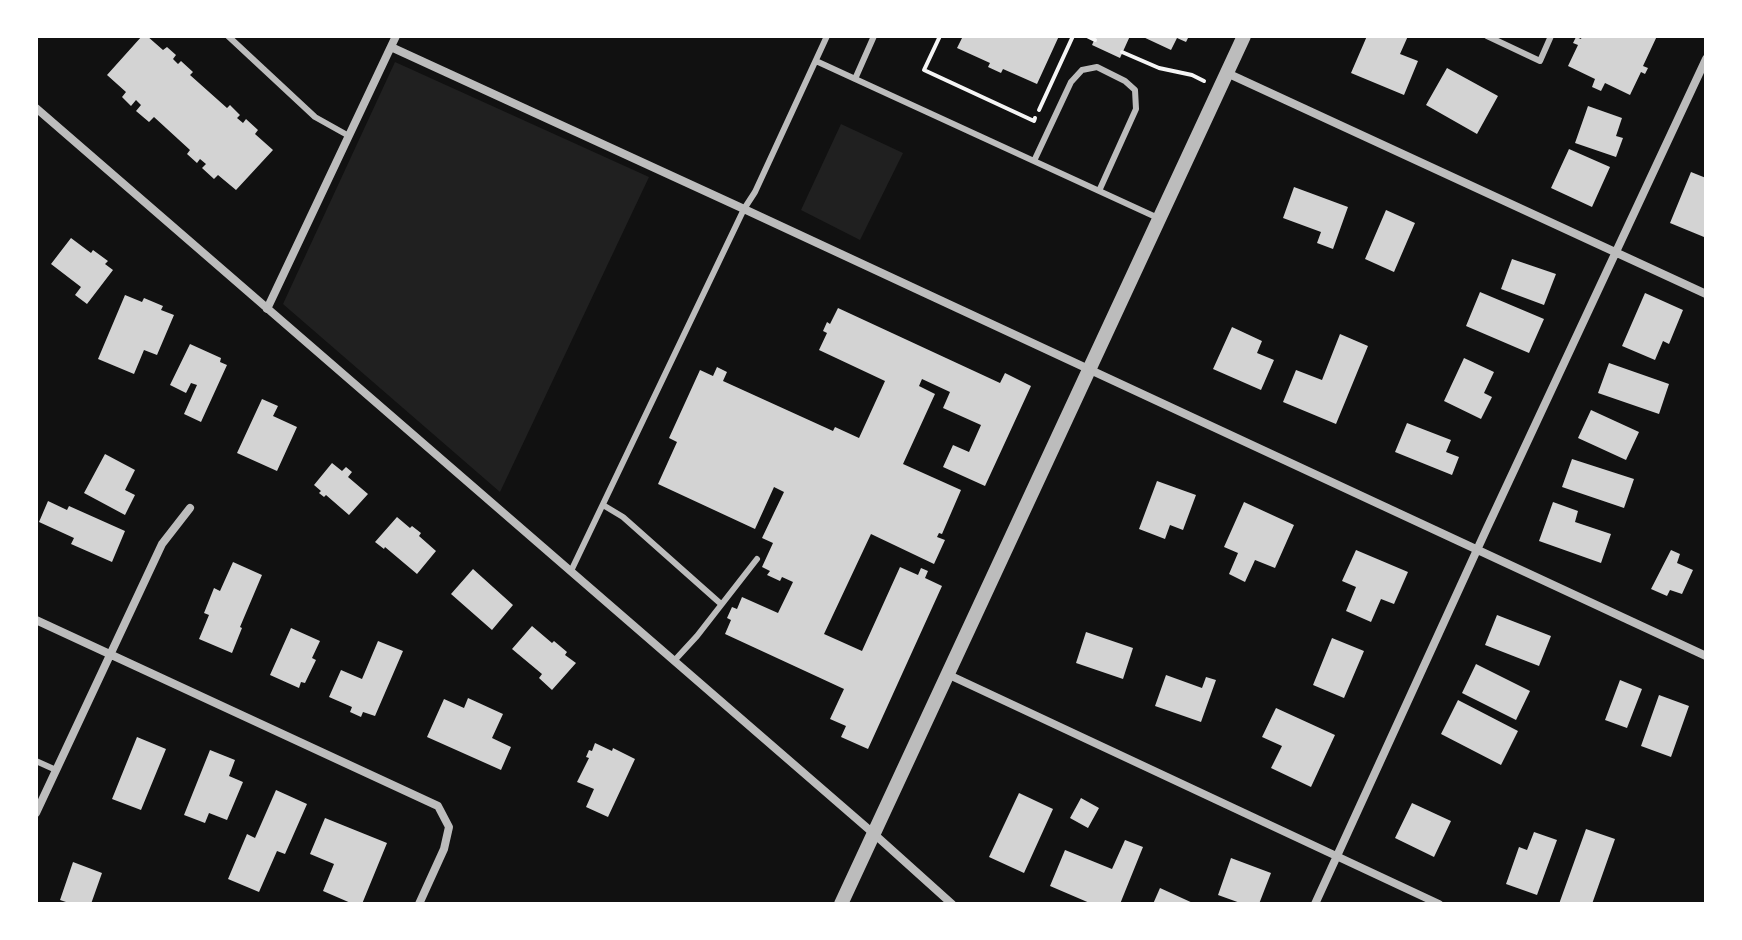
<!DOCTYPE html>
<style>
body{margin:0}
#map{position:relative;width:1742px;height:940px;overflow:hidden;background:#111;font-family:"Exo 2",sans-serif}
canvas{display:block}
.frame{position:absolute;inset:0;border:38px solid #fff;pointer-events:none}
</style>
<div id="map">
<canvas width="1742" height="940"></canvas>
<div class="frame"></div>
</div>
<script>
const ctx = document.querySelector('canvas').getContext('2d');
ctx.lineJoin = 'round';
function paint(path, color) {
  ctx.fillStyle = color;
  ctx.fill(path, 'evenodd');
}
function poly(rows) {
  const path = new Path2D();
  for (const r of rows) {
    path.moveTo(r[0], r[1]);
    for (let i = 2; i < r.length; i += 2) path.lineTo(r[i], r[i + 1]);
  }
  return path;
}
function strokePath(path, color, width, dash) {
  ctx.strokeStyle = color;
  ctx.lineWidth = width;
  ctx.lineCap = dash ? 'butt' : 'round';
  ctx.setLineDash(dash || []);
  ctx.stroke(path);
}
const green = poly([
 [395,62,649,177,500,492,283,304],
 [841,124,903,153,860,240,801,210]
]);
const building = poly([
 [142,36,147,36,163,50,167,47,176,55,173,59,178,64,181,61,193,72,190,75,227,108,230,105,240,115,237,118,243,123,246,119,258,130,255,134,273,150,236,190,218,175,214,179,202,168,206,164,200,159,197,163,187,154,190,150,154,117,149,122,136,111,141,105,136,100,131,106,122,97,126,92,107,75],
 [963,36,1059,36,1037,84,1003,69,1001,73,988,67,990,63,957,48],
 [1096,36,1130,36,1120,58,1092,45],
 [1141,36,1189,36,1186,42,1177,38,1171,50],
 [1367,36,1408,36,1400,54,1418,61,1404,95,1351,73],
 [1582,36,1657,36,1643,66,1648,68,1645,74,1641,72,1630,95,1605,83,1601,91,1592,87,1595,79,1568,66,1578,45,1573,43,1576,37,1581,39],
 [1447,68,1498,96,1477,134,1426,105],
 [1588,106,1622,118,1616,136,1623,138,1616,157,1575,143],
 [1569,149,1610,167,1592,207,1551,188],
 [1691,172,1706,178,1706,232,1704,237,1670,223],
 [1294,187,1348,207,1333,249,1317,243,1321,232,1283,218],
 [1386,210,1415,223,1394,272,1365,259],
 [71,238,91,253,93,250,108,261,105,264,113,270,87,304,75,295,81,287,51,264],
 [1512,259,1556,274,1544,305,1501,289],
 [1480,292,1544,319,1529,353,1466,326],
 [1645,293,1683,310,1669,344,1663,341,1655,360,1622,346],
 [125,295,142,302,144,298,163,306,161,310,174,315,157,355,144,350,134,374,98,359],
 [838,308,1000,383,1005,373,1031,386,985,486,943,467,953,445,969,452,981,425,943,408,950,392,922,379,919,386,935,394,903,464,961,490,942,534,939,533,937,537,945,540,934,564,871,534,824,634,862,651,900,567,918,575,921,568,928,571,925,578,942,586,868,749,841,737,846,726,830,719,844,689,725,634,731,620,727,618,732,607,737,609,742,597,778,613,793,582,782,577,780,581,767,575,770,571,762,567,773,543,762,538,784,492,774,487,755,529,658,484,677,442,669,438,700,370,713,376,717,367,727,372,723,381,833,431,835,427,859,438,885,381,819,350,827,333,823,331,827,322,830,324],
 [1232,327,1262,341,1257,353,1274,360,1261,390,1213,369],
 [1340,334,1368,346,1336,424,1283,402,1296,370,1322,380],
 [190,344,221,358,220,362,227,365,201,422,184,414,197,385,191,383,186,393,170,385],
 [1464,358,1494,372,1484,393,1492,397,1481,419,1444,401],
 [1609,363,1669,384,1659,414,1598,393],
 [262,399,278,406,273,416,297,427,277,471,237,453],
 [1591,410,1639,432,1626,460,1578,438],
 [1407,423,1451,440,1446,452,1459,457,1452,475,1395,452],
 [105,454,135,470,125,490,135,495,125,515,84,493],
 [1572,459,1634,479,1624,508,1562,487],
 [332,463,342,471,346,467,352,472,348,477,368,494,349,515,326,495,324,497,319,493,321,491,314,485],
 [1157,481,1196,495,1183,530,1170,525,1165,539,1139,529],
 [48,501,67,510,69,506,125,531,112,562,71,544,74,538,39,522],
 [1244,502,1294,525,1275,568,1255,560,1245,582,1229,574,1238,553,1224,547],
 [1553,502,1578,511,1575,522,1611,534,1601,563,1539,541],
 [397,517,410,528,412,526,421,533,419,536,436,551,417,574,385,547,384,549,375,542],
 [1356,550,1408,572,1394,604,1381,599,1371,622,1346,611,1356,587,1342,581],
 [1671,550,1680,554,1677,563,1693,570,1682,594,1670,590,1667,596,1651,589],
 [233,562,262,575,240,627,242,628,232,653,199,639,209,615,204,613,214,588,220,591],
 [473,569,513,605,492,630,451,594],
 [1497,615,1551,636,1539,666,1485,645],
 [532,626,552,643,554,641,567,652,565,655,576,663,552,690,539,678,542,674,512,649],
 [291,628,320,641,312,658,316,660,305,683,301,682,299,688,270,675],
 [1086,632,1133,648,1123,679,1076,663],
 [1332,638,1364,651,1344,698,1313,685],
 [378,641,403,651,375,716,363,712,361,717,350,712,352,707,329,697,341,670,362,679],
 [1476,664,1530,691,1516,720,1462,693],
 [1166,675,1202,688,1206,677,1216,680,1201,722,1155,706],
 [1620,680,1642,689,1627,728,1605,720],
 [1659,695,1689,706,1671,757,1641,746],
 [468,698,503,714,492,738,511,747,501,770,427,737,444,699,464,708],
 [1458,700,1518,731,1501,765,1441,734],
 [1276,708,1335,735,1311,787,1271,768,1282,746,1262,737],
 [137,737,166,749,141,810,112,799],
 [595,743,612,751,613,748,635,759,608,817,586,807,594,789,577,782,589,758,586,757,589,750,592,751],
 [210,750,235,760,229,776,243,782,227,820,209,813,205,823,184,815],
 [276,790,307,804,285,854,277,851,259,892,228,879,247,834,255,838],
 [1019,793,1053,809,1024,873,989,857],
 [1081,798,1099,808,1088,828,1070,818],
 [1412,803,1451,821,1434,857,1395,838],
 [325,818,387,843,362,904,353,904,323,891,334,864,310,854],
 [1586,829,1615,839,1592,904,1559,904],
 [1534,832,1557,840,1537,895,1506,884,1519,847,1527,850],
 [1125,840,1143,847,1120,904,1092,904,1050,886,1065,850,1112,869],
 [1231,858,1271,873,1259,904,1243,904,1218,895],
 [73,862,102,873,91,904,72,904,60,900],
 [1160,888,1195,904,1153,904]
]);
const path = poly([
 [940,36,924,70,1034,121,1035,118],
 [1087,36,1095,40],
 [1122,52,1159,68,1192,75,1204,81],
 [1039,110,1073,36]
]);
const service = poly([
 [228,36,315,117,349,136],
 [1487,36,1540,61,1551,36],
 [816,61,1158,218],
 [855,79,874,36],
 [1034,161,1071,82,1082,70,1097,67,1125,81,1135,90,1136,109,1099,191],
 [603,505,623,517,721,604],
 [571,571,744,209,755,192,827,36],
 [674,661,697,636,757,559],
 [36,761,56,770]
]);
const minor = poly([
 [391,47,744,209,1706,656],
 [1227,73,1706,294],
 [36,108,873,833,952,904],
 [267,309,396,36],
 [36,620,438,806,449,827,444,849,419,904],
 [947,674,1439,904],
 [36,813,162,544,190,508],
 [1315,904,1487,528,1706,59]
]);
const tertiary = poly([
 [841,904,1244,36]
]);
paint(green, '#202020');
paint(building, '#d3d3d3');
strokePath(path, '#f5f5f5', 4);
strokePath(service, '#bcbcbc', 6);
strokePath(minor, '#bcbcbc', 8);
strokePath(tertiary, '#bcbcbc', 14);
</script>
